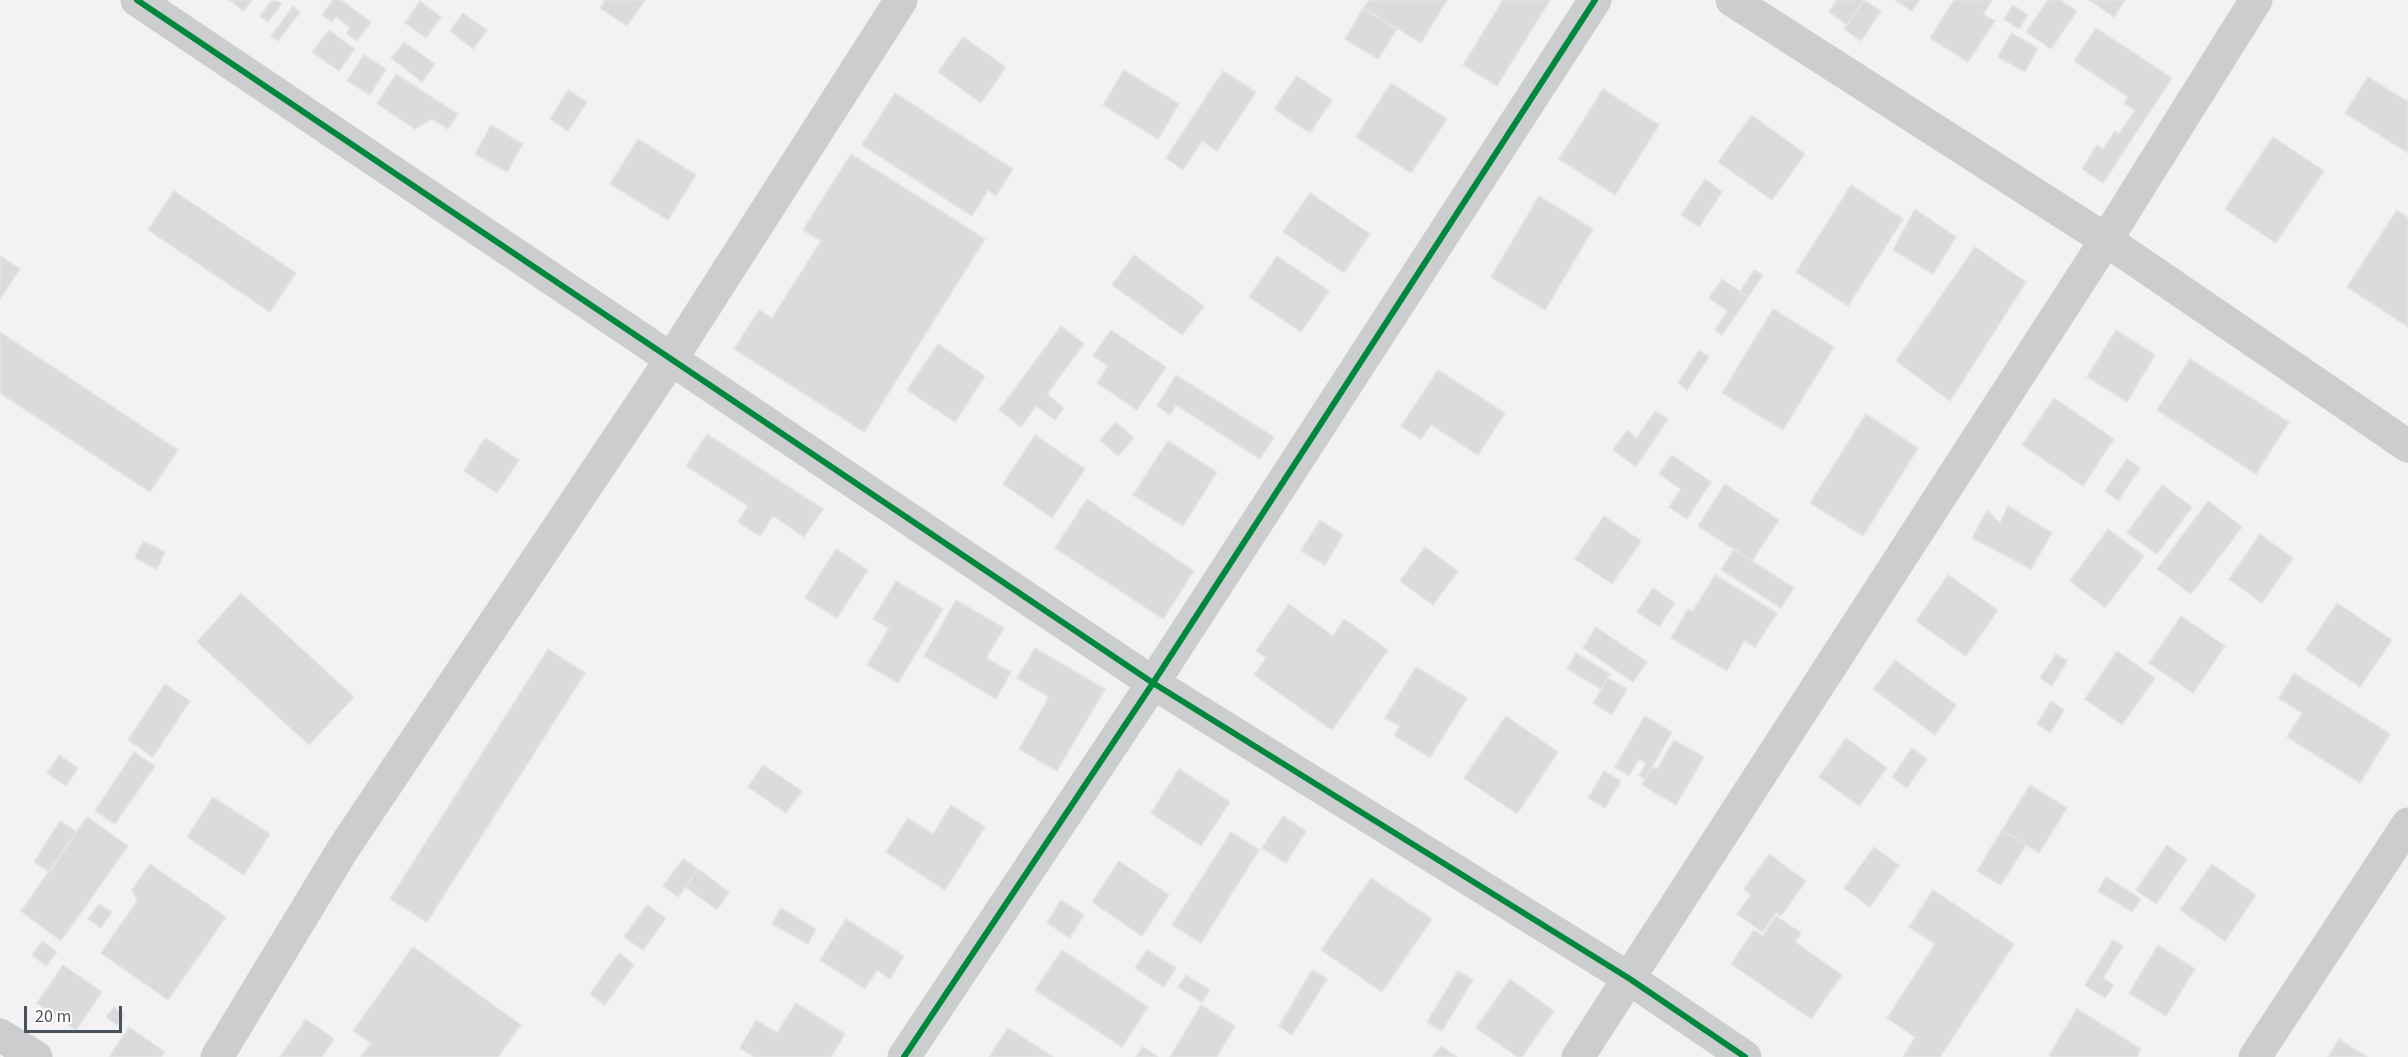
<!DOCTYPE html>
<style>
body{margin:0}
#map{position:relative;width:2408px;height:1057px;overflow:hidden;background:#f2f2f2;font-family:"Source Sans 3",sans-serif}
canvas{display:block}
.scale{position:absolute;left:24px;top:1006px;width:98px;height:27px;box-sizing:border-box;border:3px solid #4a535d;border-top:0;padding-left:8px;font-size:18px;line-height:21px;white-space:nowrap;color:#4a535d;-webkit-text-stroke:4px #fff;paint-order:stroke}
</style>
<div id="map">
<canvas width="2408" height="1057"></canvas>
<div class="scale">20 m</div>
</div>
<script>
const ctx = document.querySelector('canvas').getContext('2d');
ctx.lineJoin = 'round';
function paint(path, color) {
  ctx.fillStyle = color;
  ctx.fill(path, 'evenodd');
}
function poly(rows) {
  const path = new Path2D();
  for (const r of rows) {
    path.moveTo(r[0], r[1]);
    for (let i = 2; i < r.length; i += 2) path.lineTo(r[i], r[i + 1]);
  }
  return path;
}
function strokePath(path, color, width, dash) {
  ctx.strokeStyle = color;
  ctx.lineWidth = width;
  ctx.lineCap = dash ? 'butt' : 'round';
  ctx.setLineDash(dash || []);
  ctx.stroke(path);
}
const building = poly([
 [229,0,252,0,244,11,229,0],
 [272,0,282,3,268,22,260,16,272,0],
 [333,0,341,0,371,22,357,41,346,33,350,28,336,17,332,22,322,15,333,0],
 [605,0,645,0,627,26,600,8,605,0],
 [1369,0,1447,0,1421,43,1364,8,1369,0],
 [1503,0,1550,0,1497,86,1463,65,1503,0],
 [1837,0,1864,0,1847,25,1829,12,1837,0],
 [1864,0,1881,11,1861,41,1844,29,1864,0],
 [1895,0,1919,0,1912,11,1895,0],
 [1954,0,1992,0,1983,14,1995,21,1968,62,1930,38,1954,0],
 [2048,0,2060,0,2077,11,2051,49,2026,32,2048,0],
 [2089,0,2125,0,2114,17,2089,0],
 [420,1,441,17,426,38,405,23,420,1],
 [2013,5,2028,15,2019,29,2004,19,2013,5],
 [293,6,300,12,278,41,271,36,293,6],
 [1363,8,1397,29,1378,59,1345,39,1363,8],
 [463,13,487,30,473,49,450,31,463,13],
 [2096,28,2172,78,2103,183,2082,169,2097,145,2103,149,2115,131,2119,134,2135,110,2124,104,2128,97,2074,61,2096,28],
 [329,30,355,49,339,71,312,52,329,30],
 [2011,33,2038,48,2025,72,1998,57,2011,33],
 [963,37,1006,67,981,103,938,72,963,37],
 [404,42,435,64,422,82,391,58,404,42],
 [364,55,386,69,370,95,347,81,364,55],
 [1124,70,1179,104,1158,139,1103,105,1124,70],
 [1223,71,1256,92,1217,151,1202,141,1183,170,1166,158,1223,71],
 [396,74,458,114,448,129,432,119,415,129,377,104,396,74],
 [1297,76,1332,100,1310,133,1274,109,1297,76],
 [2368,77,2408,102,2408,153,2345,113,2368,77],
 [1391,83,1447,119,1411,173,1356,137,1391,83],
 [1603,89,1659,125,1615,195,1559,159,1603,89],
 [568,90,587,102,568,131,550,119,568,90],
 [895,93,1013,169,996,196,988,190,972,216,862,145,895,93],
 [1752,115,1805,154,1772,200,1718,162,1752,115],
 [491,125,523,144,507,172,475,154,491,125],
 [2273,137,2324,171,2276,243,2225,209,2273,137],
 [638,139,696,175,668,220,610,184,638,139],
 [851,154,985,239,864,432,734,349,759,310,772,318,821,241,803,230,851,154],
 [1705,179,1722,192,1699,227,1681,215,1705,179],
 [1851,185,1903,219,1848,306,1796,272,1851,185],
 [174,191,296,273,270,312,148,230,174,191],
 [1310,193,1370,234,1344,273,1283,232,1310,193],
 [1539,196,1593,229,1545,310,1491,277,1539,196],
 [1915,209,1956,237,1933,274,1893,250,1915,209],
 [2397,210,2408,218,2408,327,2347,287,2397,210],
 [1975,247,2026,282,1950,401,1896,361,1975,247],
 [1134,255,1204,306,1182,335,1112,285,1134,255],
 [0,256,20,269,0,299,0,256],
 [1277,256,1329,291,1301,332,1249,297,1277,256],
 [1754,270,1763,275,1748,297,1740,292,1754,270],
 [1722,279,1748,297,1722,335,1715,330,1728,311,1709,298,1722,279],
 [1773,309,1834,347,1783,430,1722,393,1773,309],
 [1061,326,1084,344,1047,394,1064,408,1055,420,1036,406,1021,427,999,410,1061,326],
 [1111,330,1166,367,1137,410,1097,383,1108,366,1093,356,1111,330],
 [2116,330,2155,355,2127,402,2087,377,2116,330],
 [0,332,178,450,150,492,0,393,0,332],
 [938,344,985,376,955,422,907,390,938,344],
 [1699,350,1709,357,1687,390,1678,383,1699,350],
 [2190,359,2289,422,2256,474,2157,410,2190,359],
 [1438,370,1505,413,1478,455,1431,425,1421,439,1401,426,1438,370],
 [1176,375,1274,437,1260,459,1176,405,1170,415,1157,406,1176,375],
 [2054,398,2114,439,2083,486,2022,445,2054,398],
 [1655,411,1668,419,1636,467,1613,450,1627,430,1637,438,1655,411],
 [1866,414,1918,448,1863,536,1810,503,1866,414],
 [1116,422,1134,438,1118,456,1100,440,1116,422],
 [707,434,823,509,804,537,773,516,760,536,738,522,748,506,686,466,707,434],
 [1035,435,1085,469,1052,518,1003,484,1035,435],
 [485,438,519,460,497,493,464,471,485,438],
 [1168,441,1217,472,1183,526,1133,495,1168,441],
 [1672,455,1711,482,1687,519,1669,507,1681,489,1659,474,1672,455],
 [2127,459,2140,468,2118,501,2105,491,2127,459],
 [1725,484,1779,520,1752,561,1698,526,1725,484],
 [2162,485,2192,507,2157,554,2127,533,2162,485],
 [1087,499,1194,571,1163,619,1055,548,1087,499],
 [2208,501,2242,527,2191,594,2157,569,2208,501],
 [2008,506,2052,533,2031,569,1972,538,1987,510,2000,523,2008,506],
 [1604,516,1641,541,1612,584,1575,559,1604,516],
 [1320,520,1343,535,1325,565,1301,551,1320,520],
 [2108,529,2144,556,2105,608,2070,581,2108,529],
 [2260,534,2293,558,2262,603,2229,579,2260,534],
 [143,541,165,552,157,569,135,558,143,541],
 [1425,547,1458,571,1433,605,1400,581,1425,547],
 [836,549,868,570,837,618,805,598,836,549],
 [1734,549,1794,588,1781,608,1721,570,1734,549],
 [1715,575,1777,613,1755,647,1744,641,1727,671,1671,638,1688,609,1693,611,1715,575],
 [1948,575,1998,610,1966,656,1916,621,1948,575],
 [896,581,943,609,898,683,867,665,889,628,873,619,896,581],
 [1653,588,1675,603,1659,627,1637,612,1653,588],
 [241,593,354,697,309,745,197,642,241,593],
 [956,600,1004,628,986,658,1011,672,996,699,924,656,956,600],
 [2337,603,2392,640,2360,687,2306,650,2337,603],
 [1289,604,1333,636,1344,619,1388,650,1332,730,1254,675,1266,658,1256,651,1289,604],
 [2181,616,2225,646,2193,693,2149,663,2181,616],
 [1596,627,1647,662,1633,682,1583,648,1596,627],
 [1035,648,1105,689,1057,771,1019,749,1049,697,1017,678,1035,648],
 [548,649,585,673,427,922,390,899,548,649],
 [2117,651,2155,678,2122,725,2085,699,2117,651],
 [1576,653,1610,674,1601,689,1567,669,1576,653],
 [2056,654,2067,661,2052,686,2040,678,2056,654],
 [1895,660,1956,705,1935,735,1873,689,1895,660],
 [1416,667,1467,698,1430,758,1394,735,1400,726,1385,718,1416,667],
 [2294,673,2390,734,2360,783,2287,737,2302,713,2279,698,2294,673],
 [1608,678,1627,689,1612,715,1593,703,1608,678],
 [165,684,190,701,153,757,128,740,165,684],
 [2051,701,2064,710,2050,733,2037,724,2051,701],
 [1506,716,1558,752,1517,814,1464,778,1506,716],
 [1645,716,1672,732,1645,779,1639,776,1646,764,1639,759,1629,776,1615,767,1645,716],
 [1846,738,1887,768,1859,806,1819,777,1846,738],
 [1674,740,1704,757,1676,805,1642,785,1652,766,1657,769,1674,740],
 [1912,748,1927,759,1907,788,1892,777,1912,748],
 [134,752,155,766,115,824,95,811,134,752],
 [59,755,78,768,66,786,47,773,59,755],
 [763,765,802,791,786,813,748,787,763,765],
 [1179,769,1230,802,1201,846,1151,813,1179,769],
 [1604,771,1621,781,1605,808,1588,798,1604,771],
 [2030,785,2067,808,2039,853,2002,830,2030,785],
 [213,797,270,834,244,875,187,837,213,797],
 [951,805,985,827,945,890,886,852,908,818,933,834,951,805],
 [1283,816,1306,831,1286,863,1262,848,1283,816],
 [87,817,128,846,61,941,21,911,87,817],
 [60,821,77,832,49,872,34,862,60,821],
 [2002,830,2026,845,2001,885,1977,871,2002,830],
 [1231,832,1259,850,1201,943,1172,925,1231,832],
 [2167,845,2187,859,2156,904,2136,890,2167,845],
 [1874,847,1899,865,1870,907,1844,888,1874,847],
 [1769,854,1806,881,1781,916,1776,913,1762,932,1737,914,1751,895,1744,889,1769,854],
 [683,859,698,869,678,897,663,886,683,859],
 [1119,861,1169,895,1142,936,1092,902,1119,861],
 [150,864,226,917,168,1000,101,953,137,901,132,890,150,864],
 [2212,864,2256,895,2225,941,2180,910,2212,864],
 [698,869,729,892,717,910,685,887,698,869],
 [2106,877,2141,899,2132,912,2098,891,2106,877],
 [1371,878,1432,919,1382,992,1321,950,1371,878],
 [1933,890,2014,944,1940,1057,1903,1057,1915,1037,1887,1018,1935,944,1909,927,1933,890],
 [1061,900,1084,915,1070,938,1047,923,1061,900],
 [99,904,112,912,101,928,88,919,99,904],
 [647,905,666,918,643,950,624,937,647,905],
 [781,908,816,929,808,944,772,924,781,908],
 [1776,916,1801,933,1795,942,1842,975,1811,1019,1731,964,1754,930,1763,936,1776,916],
 [846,919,904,956,890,979,877,970,865,989,820,960,846,919],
 [2113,940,2123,946,2103,978,2114,985,2105,998,2085,985,2113,940],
 [42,941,57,952,46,966,32,955,42,941],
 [2158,945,2195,969,2166,1016,2129,993,2158,945],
 [413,947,521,1025,498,1057,361,1057,371,1043,353,1031,413,947],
 [1062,950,1148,1007,1122,1047,1035,990,1062,950],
 [1147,950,1176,968,1164,987,1135,968,1147,950],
 [619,953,634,965,605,1005,590,994,619,953],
 [63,965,102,992,76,1030,37,1003,63,965],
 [1312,970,1327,979,1292,1035,1279,1026,1312,970],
 [1458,971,1473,980,1442,1031,1427,1022,1458,971],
 [1186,975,1210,990,1202,1002,1178,987,1186,975],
 [1510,979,1554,1011,1522,1057,1518,1057,1476,1028,1510,979],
 [796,1003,845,1034,831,1057,754,1057,740,1048,756,1020,777,1033,796,1003],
 [1201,1005,1235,1026,1217,1057,1170,1057,1201,1005],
 [114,1007,124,1015,117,1025,106,1017,114,1007],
 [2077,1009,2141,1049,2137,1057,2052,1057,2049,1055,2077,1009],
 [306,1019,334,1039,322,1057,280,1057,306,1019],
 [129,1027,165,1052,161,1057,109,1057,129,1027],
 [1008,1028,1053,1057,989,1057,1008,1028],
 [2339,1039,2367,1057,2328,1057,2339,1039],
 [1441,1046,1457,1057,1433,1057,1441,1046],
 [1143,1047,1158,1057,1136,1057,1143,1047]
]);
const street = poly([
 [137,0,1153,683,1630,979,1745,1057],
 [1732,0,2106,240,2408,446],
 [0,1035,36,1057],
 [217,1057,343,849,672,358,901,0],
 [904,1057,1153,683,1595,0],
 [1578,1057,2106,240,2256,0],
 [2255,1057,2408,824]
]);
const cycleway = poly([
 [137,0,1153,683,1630,979,1745,1057],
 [904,1057,1153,683,1595,0]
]);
paint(building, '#dbdbdc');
strokePath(building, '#e3e4e5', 1.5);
strokePath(street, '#cccdcf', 33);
strokePath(cycleway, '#00873e', 6);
</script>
